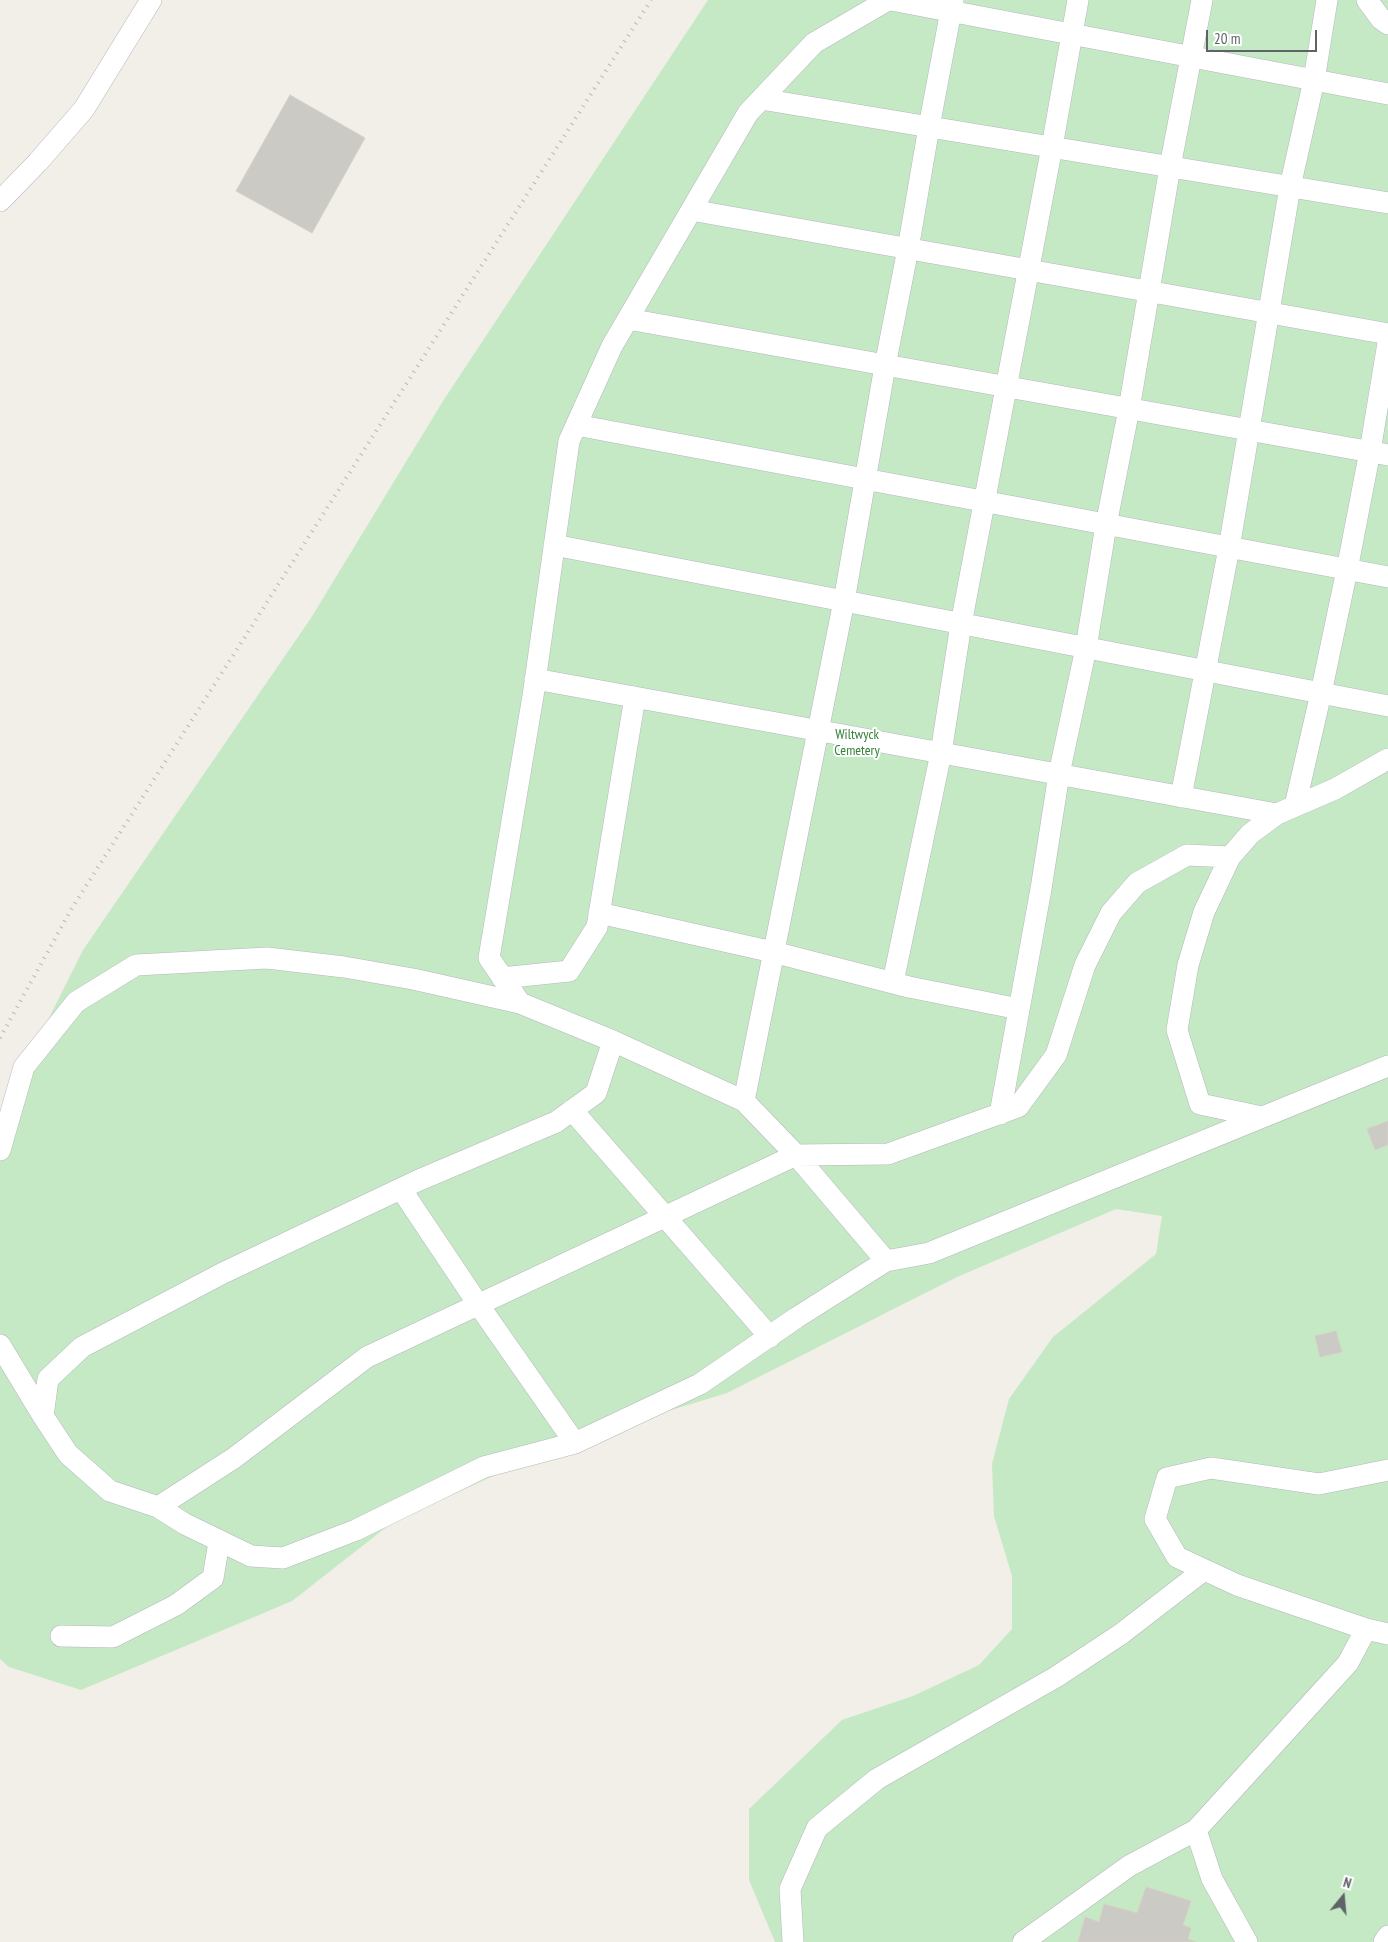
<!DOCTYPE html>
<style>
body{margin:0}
#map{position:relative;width:1388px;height:1942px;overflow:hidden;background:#f1efe8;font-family:"PT Sans Narrow",sans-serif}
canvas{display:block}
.north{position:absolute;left:1318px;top:1872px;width:50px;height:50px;-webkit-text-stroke:4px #fff;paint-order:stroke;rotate:17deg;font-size:14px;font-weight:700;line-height:20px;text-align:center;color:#5f6368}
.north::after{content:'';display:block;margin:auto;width:18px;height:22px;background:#5f6368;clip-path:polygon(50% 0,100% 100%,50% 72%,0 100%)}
.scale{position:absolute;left:1206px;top:30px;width:111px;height:22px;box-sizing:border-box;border:2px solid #5f6368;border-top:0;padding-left:6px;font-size:15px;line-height:18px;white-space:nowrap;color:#5f6368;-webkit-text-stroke:4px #fff;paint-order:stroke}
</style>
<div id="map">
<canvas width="1388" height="1942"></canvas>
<div class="north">N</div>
<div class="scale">20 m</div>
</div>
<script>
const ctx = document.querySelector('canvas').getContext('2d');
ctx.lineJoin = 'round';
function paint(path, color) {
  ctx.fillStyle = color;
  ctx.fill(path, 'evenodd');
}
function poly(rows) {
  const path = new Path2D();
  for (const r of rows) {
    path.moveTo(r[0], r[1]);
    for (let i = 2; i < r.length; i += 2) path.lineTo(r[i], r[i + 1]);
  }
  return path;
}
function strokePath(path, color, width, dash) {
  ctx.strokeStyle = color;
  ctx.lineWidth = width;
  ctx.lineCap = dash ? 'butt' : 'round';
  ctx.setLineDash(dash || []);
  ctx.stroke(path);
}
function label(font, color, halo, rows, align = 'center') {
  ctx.font = font + ' "PT Sans Narrow",sans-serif';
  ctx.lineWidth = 4;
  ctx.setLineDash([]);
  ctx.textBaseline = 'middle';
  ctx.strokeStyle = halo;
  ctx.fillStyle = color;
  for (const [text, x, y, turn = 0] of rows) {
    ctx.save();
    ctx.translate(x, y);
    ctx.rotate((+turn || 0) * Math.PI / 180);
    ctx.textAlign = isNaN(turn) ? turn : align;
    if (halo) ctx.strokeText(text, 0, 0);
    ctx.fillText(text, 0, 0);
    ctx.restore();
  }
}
const green = poly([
 [708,0,1388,0,1388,1942,775,1942,749,1880,749,1809,842,1720,913,1696,979,1665,1012,1629,1012,1576,994,1516,992,1464,1009,1399,1053,1337,1156,1254,1162,1216,1116,1209,957,1277,727,1393,655,1415,526,1461,393,1522,292,1601,81,1690,9,1667,0,1659,0,1116,83,950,311,618,443,401]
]);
const building = poly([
 [290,95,365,138,312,233,236,191,290,95],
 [1388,1121,1388,1145,1375,1150,1367,1129,1388,1121],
 [1336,1331,1342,1352,1320,1357,1315,1336,1336,1331],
 [1146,1887,1191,1901,1183,1925,1191,1928,1188,1939,1196,1942,1078,1942,1085,1917,1099,1922,1104,1904,1137,1913,1146,1887]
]);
const service = poly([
 [888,0,814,43,748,113,612,346,569,441,533,696,489,958,520,1003,613,1041,744,1101,796,1155,886,1261,929,1253,1388,1066],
 [891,0,1388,94],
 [1367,0,1381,19,1388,24],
 [761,99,1388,203],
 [0,201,38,162,84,109,151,0],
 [691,210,1388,334],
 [628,319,1388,455],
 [576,425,1388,577],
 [554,545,1388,706],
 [535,679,1277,814],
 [1181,797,1229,548,1290,187,1314,80,1327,0],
 [1295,806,1321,693,1347,570,1370,451,1388,343],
 [599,913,773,952,909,987,1019,1009],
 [502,978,569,971,597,927,635,697],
 [893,982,941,753,961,624,1052,147,1078,0],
 [613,1041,596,1093,556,1122,417,1181,223,1273,82,1347,48,1379,43,1416,68,1454,110,1491,158,1507,185,1524,251,1556,283,1558,356,1530,484,1467,575,1443,700,1384,796,1318,886,1261],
 [744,1101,844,601,885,366,908,249,929,127,953,0],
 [572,1110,770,1337],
 [1000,1114,1041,889,1059,774,1086,648,1106,525,1129,409,1170,167,1202,0],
 [1262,1117,1200,1104,1177,1030,1188,965,1204,912,1230,857,1250,834,1277,814,1335,789,1388,759],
 [0,1150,24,1067,76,1002,136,965,267,958,344,967,413,979,520,1003],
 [401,1189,478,1304,575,1443],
 [0,1345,43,1416],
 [1388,1470,1319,1484,1211,1468,1167,1478,1155,1519,1177,1557,1237,1585,1366,1629,1388,1634],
 [158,1507,234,1458,367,1357,796,1155,888,1154,1018,1107,1056,1055,1085,965,1111,913,1137,883,1187,855,1230,857],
 [61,1636,113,1637,176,1605,213,1578,219,1542],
 [1196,1830,1212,1879,1247,1942],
 [793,1942,790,1889,817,1828,877,1779,1056,1677,1121,1634,1204,1570],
 [1023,1942,1129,1866,1196,1830,1348,1663,1366,1629],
 [1384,1942,1388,1936]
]);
const rail = poly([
 [0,1038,72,908,651,0]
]);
const parkNames = [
 ["Wiltwyck",857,735],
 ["Cemetery",857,751]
];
paint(green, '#c5e8c5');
paint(building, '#cccac5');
strokePath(building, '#d6d1c6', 1);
strokePath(service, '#b5b8bc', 22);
strokePath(service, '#fff', 21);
strokePath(rail, '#b6b7b8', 4, [1, 6]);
label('14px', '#348238', '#fff', parkNames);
</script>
